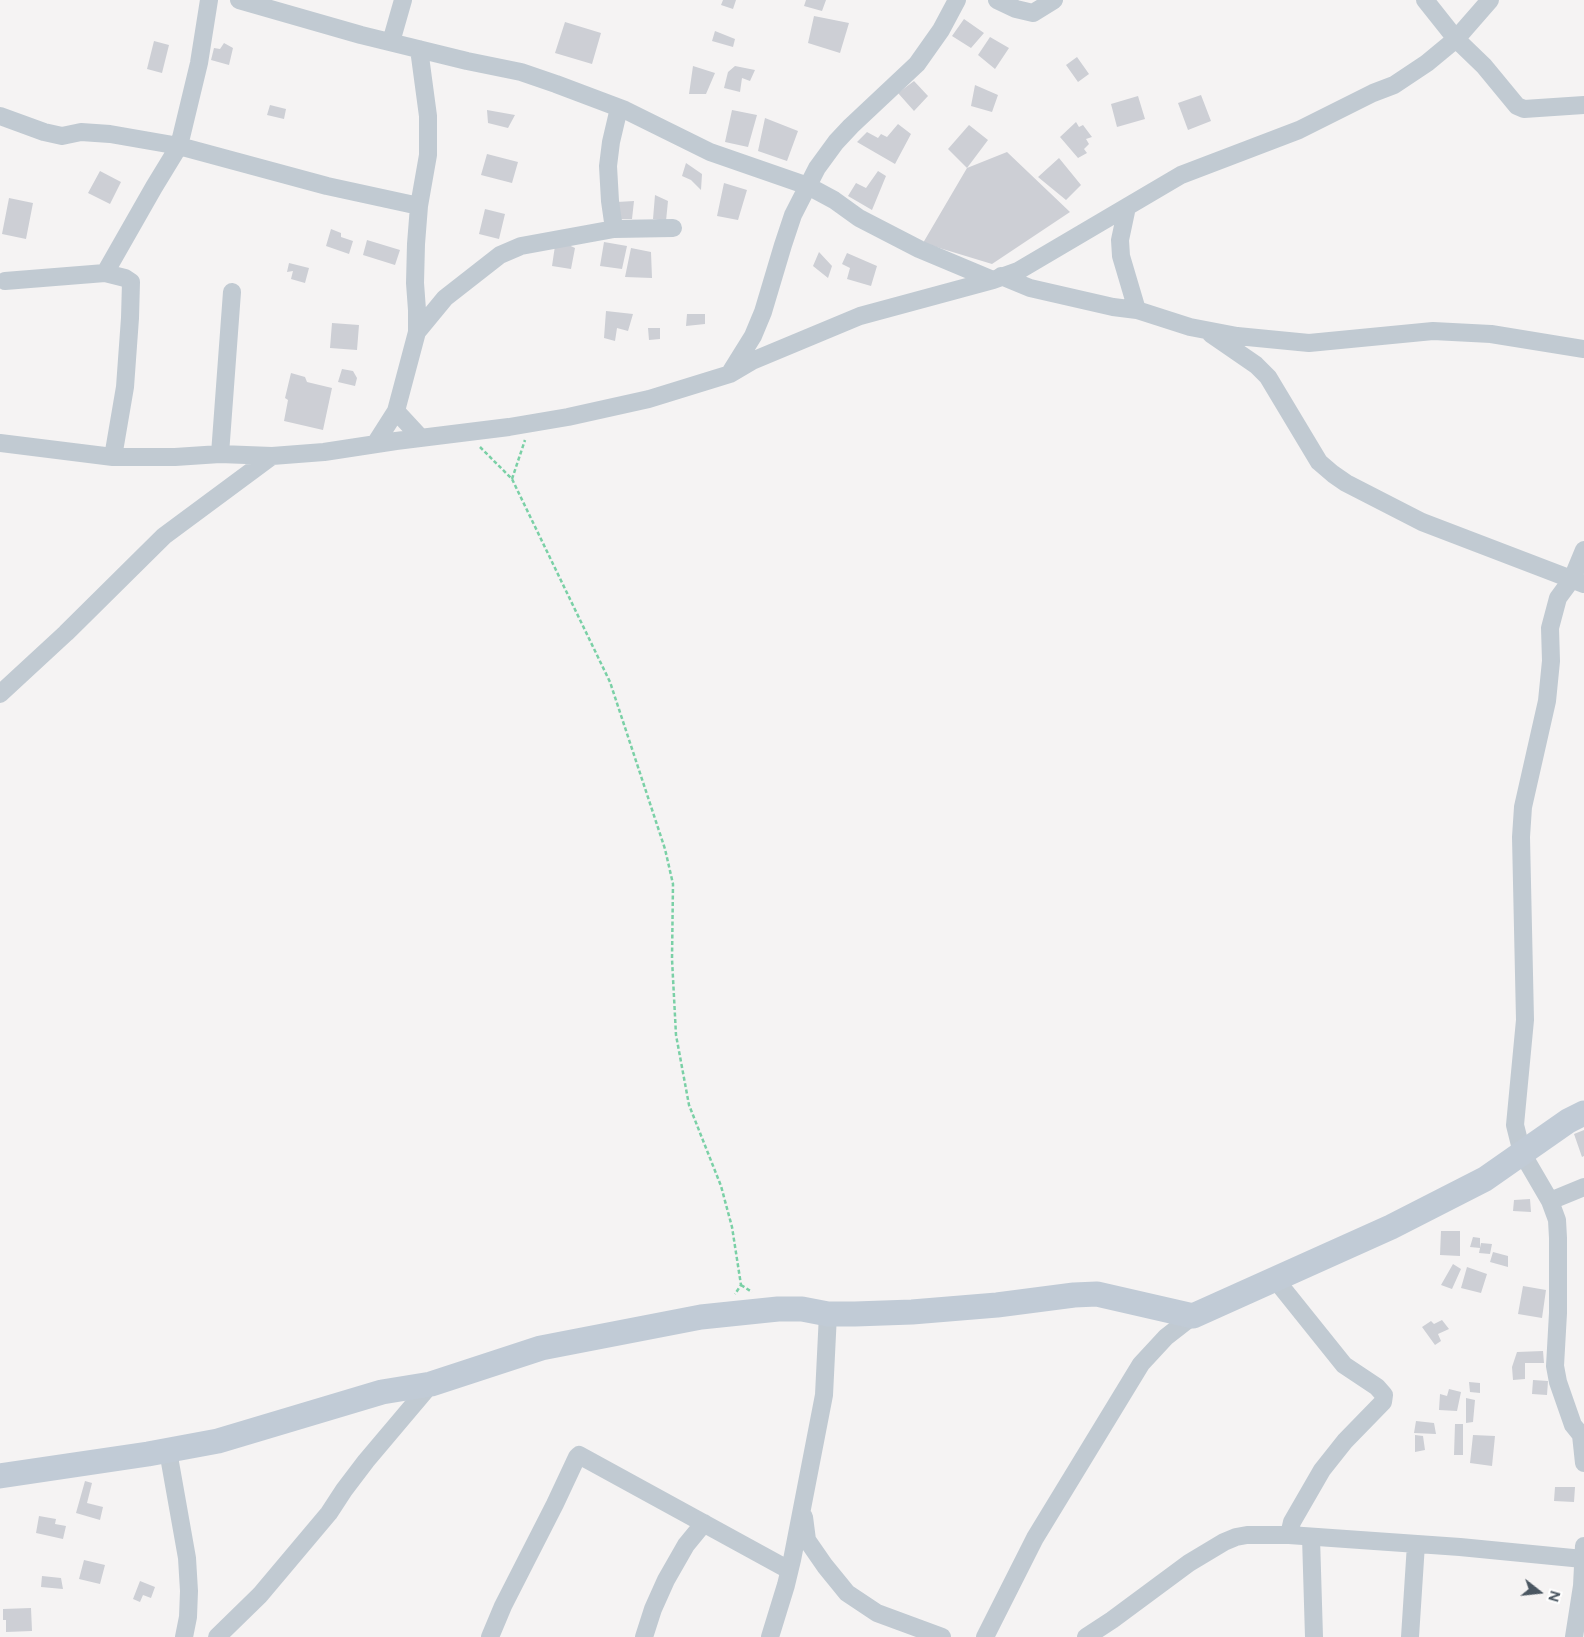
<!DOCTYPE html>
<style>
body{margin:0}
#map{position:relative;width:1584px;height:1637px;overflow:hidden;background:#f5f3f3;font-family:Figtree,sans-serif}
canvas{display:block}
.north{position:absolute;left:1514px;top:1567px;width:50px;height:50px;-webkit-text-stroke:4px #fff;paint-order:stroke;rotate:106deg;font-size:14px;font-weight:700;line-height:20px;text-align:center;color:#4a5661}
.north::after{content:'';display:block;margin:auto;width:18px;height:22px;background:#4a5661;clip-path:polygon(50% 0,100% 100%,50% 72%,0 100%)}
</style>
<div id="map">
<canvas width="1584" height="1637"></canvas>
<div class="north">N</div>
</div>
<script>
const ctx = document.querySelector('canvas').getContext('2d');
ctx.lineJoin = 'round';
function paint(path, color) {
  ctx.fillStyle = color;
  ctx.fill(path, 'evenodd');
}
function poly(rows) {
  const path = new Path2D();
  for (const r of rows) {
    path.moveTo(r[0], r[1]);
    for (let i = 2; i < r.length; i += 2) path.lineTo(r[i], r[i + 1]);
  }
  return path;
}
function strokePath(path, color, width, dash) {
  ctx.strokeStyle = color;
  ctx.lineWidth = width;
  ctx.lineCap = dash ? 'butt' : 'round';
  ctx.setLineDash(dash || []);
  ctx.stroke(path);
}
const building = poly([
 [723,0,736,0,733,9,721,5],
 [806,0,826,0,822,11,804,6],
 [814,16,849,23,840,53,808,43],
 [964,19,984,33,971,48,952,36],
 [565,22,601,33,592,64,555,53],
 [715,31,735,39,733,47,712,41],
 [990,37,1009,48,995,69,978,55],
 [154,41,169,45,162,73,147,69],
 [224,43,233,48,229,65,211,60,214,48,220,49],
 [1077,57,1089,74,1078,82,1066,65],
 [693,66,715,73,706,94,689,94],
 [735,66,755,70,750,81,742,78,740,92,724,88,728,72],
 [914,81,928,96,914,111,898,93],
 [975,85,998,95,992,112,971,106],
 [1201,95,1211,121,1188,130,1178,103],
 [1138,96,1145,119,1117,127,1111,104],
 [270,105,286,109,284,119,267,115],
 [487,110,515,115,508,128,488,123],
 [732,110,757,115,748,147,725,142],
 [765,118,798,131,787,161,758,151],
 [1076,122,1079,127,1083,125,1092,137,1086,139,1089,144,1084,149,1087,153,1078,158,1060,137],
 [898,124,911,134,895,164,857,142,867,132,878,138,881,134,887,137],
 [969,125,988,140,967,168,948,149],
 [1007,152,1070,212,992,264,923,243,967,168],
 [487,154,518,162,512,183,481,175],
 [1059,158,1081,185,1066,200,1038,177],
 [686,163,702,174,701,190,691,180,682,176],
 [100,171,121,182,110,204,88,193],
 [878,171,886,176,872,210,848,196,856,183,866,188],
 [724,183,747,190,738,220,717,216],
 [655,195,668,201,666,221,653,219],
 [9,198,33,203,26,239,2,234],
 [634,201,632,219,612,219,617,202],
 [485,209,505,214,499,239,479,234],
 [331,229,341,233,341,237,353,241,349,254,326,246],
 [556,239,575,248,571,269,552,266],
 [367,240,400,250,395,265,363,255],
 [604,242,627,246,622,269,600,266],
 [631,248,651,252,652,278,625,277],
 [819,252,832,266,828,278,813,266],
 [847,253,877,266,871,286,847,279,850,268,842,264],
 [289,263,309,268,305,283,291,279,293,271,287,272],
 [606,311,633,314,628,331,617,328,615,341,604,338],
 [687,314,705,314,705,324,686,326],
 [332,323,359,325,357,350,330,348],
 [648,328,660,328,660,339,649,340],
 [342,369,353,371,357,378,355,386,338,382],
 [291,373,305,377,307,382,332,388,323,430,284,421,288,400,285,398],
 [1584,1130,1584,1156,1582,1157,1574,1134],
 [1530,1199,1531,1212,1513,1211,1514,1200],
 [1441,1231,1460,1231,1460,1256,1440,1255],
 [1473,1237,1480,1238,1480,1248,1481,1243,1492,1244,1490,1254,1479,1253,1480,1248,1470,1247],
 [1493,1252,1508,1256,1508,1267,1490,1262],
 [1453,1264,1461,1269,1452,1289,1441,1285],
 [1467,1267,1487,1274,1481,1293,1461,1288],
 [1523,1286,1546,1290,1542,1318,1518,1314],
 [1442,1320,1449,1329,1438,1334,1441,1341,1435,1345,1422,1327,1431,1321,1434,1324],
 [1543,1351,1544,1363,1525,1363,1525,1379,1513,1380,1512,1367,1517,1352],
 [1533,1380,1548,1381,1547,1395,1532,1394],
 [1469,1382,1480,1383,1480,1393,1470,1392],
 [1449,1389,1461,1392,1457,1411,1439,1410,1440,1394,1447,1396],
 [1466,1398,1475,1400,1473,1422,1466,1423],
 [1416,1421,1434,1423,1436,1434,1414,1433],
 [1455,1424,1463,1424,1463,1455,1454,1455],
 [1415,1435,1423,1436,1425,1450,1415,1452],
 [1473,1435,1495,1436,1492,1466,1470,1463],
 [85,1481,92,1483,87,1503,103,1507,100,1520,76,1513],
 [1555,1487,1575,1487,1574,1502,1554,1501],
 [39,1516,56,1519,55,1524,66,1526,63,1539,36,1533],
 [84,1560,105,1565,100,1584,79,1579],
 [42,1576,61,1578,63,1589,41,1587],
 [140,1581,155,1587,151,1598,143,1595,140,1602,133,1599],
 [31,1608,32,1631,6,1632,6,1620,3,1620,3,1609]
]);
const path = poly([
 [480,447,512,479,610,682,665,849,673,884,672,959,676,1035,689,1105,721,1186,732,1227,741,1285,735,1294],
 [512,479,525,440],
 [741,1285,752,1292]
]);
const street = poly([
 [239,0,361,35,467,61,521,72,556,84,625,110,710,152,808,186,834,200,859,218,919,249,993,280],
 [997,0,1016,9,1033,13,1054,0],
 [1425,0,1456,39,1484,66,1517,106,1524,109,1584,105],
 [391,42,403,0],
 [0,116,44,132,62,136,81,132,110,134,179,146,327,186,419,206],
 [1127,207,1120,240,1121,256,1137,310],
 [614,229,610,201,608,166,611,142,619,108],
 [105,273,154,187,179,146,199,63,209,0],
 [1001,276,1030,288,1113,307,1137,310,1190,327,1237,336,1309,343,1433,331,1491,334,1584,349],
 [5,281,105,273,125,278,131,282,130,318,125,387,113,457],
 [417,332,445,298,500,255,521,246,614,229,673,228],
 [1211,334,1256,365,1268,377,1319,462,1333,474,1346,483,1422,522,1584,584],
 [730,373,753,336,763,312,783,245,793,215,817,168,836,142,851,126,917,64,941,30,957,0],
 [396,411,421,438],
 [0,443,113,457,175,457,220,454,272,456,324,452,396,441,509,427,568,417,649,399,730,374,752,361,860,316,993,280,1018,271,1181,175,1299,130,1373,93,1394,85,1427,63,1456,39,1490,0],
 [375,444,396,411,417,332,417,310,415,283,416,244,419,206,428,155,428,116,419,49],
 [220,454,232,292],
 [1584,550,1572,579,1558,598,1550,628,1551,661,1547,701,1523,807,1521,837,1525,1020,1515,1125,1522,1153,1550,1201,1557,1220,1558,1238,1558,1313,1555,1366,1558,1382,1573,1425,1581,1435,1584,1463],
 [0,694,66,633,164,536,272,456],
 [1550,1201,1584,1187],
 [1275,1279,1344,1365,1377,1387,1384,1395,1383,1402,1345,1441,1322,1470,1292,1522,1289,1535],
 [168,1451,187,1558,189,1591,188,1617,184,1637],
 [804,1517,807,1540,825,1566,847,1593,877,1613,942,1637],
 [1311,1537,1314,1637],
 [217,1637,260,1595,329,1513,344,1490,366,1461,431,1384],
 [490,1637,503,1606,555,1504,577,1457,579,1455,789,1570],
 [644,1637,653,1609,666,1580,686,1545,704,1523],
 [770,1637,786,1585,792,1560,824,1395,828,1314],
 [985,1637,1035,1538,1141,1364,1166,1337,1193,1316],
 [1086,1637,1112,1620,1189,1563,1224,1542,1236,1537,1247,1535,1289,1535,1460,1547,1583,1559],
 [1410,1637,1416,1544],
 [1574,1637,1582,1586,1584,1546]
]);
const secondary = poly([
 [0,1476,148,1454,218,1441,382,1392,431,1384,541,1348,701,1317,778,1309,802,1309,828,1314,855,1314,912,1312,997,1305,1074,1295,1097,1294,1193,1316,1391,1227,1485,1179,1568,1121,1584,1113]
]);
paint(building, '#cdcfd5');
strokePath(path, '#7ad0a6', 2.5, [4, 2.5]);
strokePath(street, '#c1cad2', 18);
strokePath(secondary, '#c1cbd6', 25);
</script>
